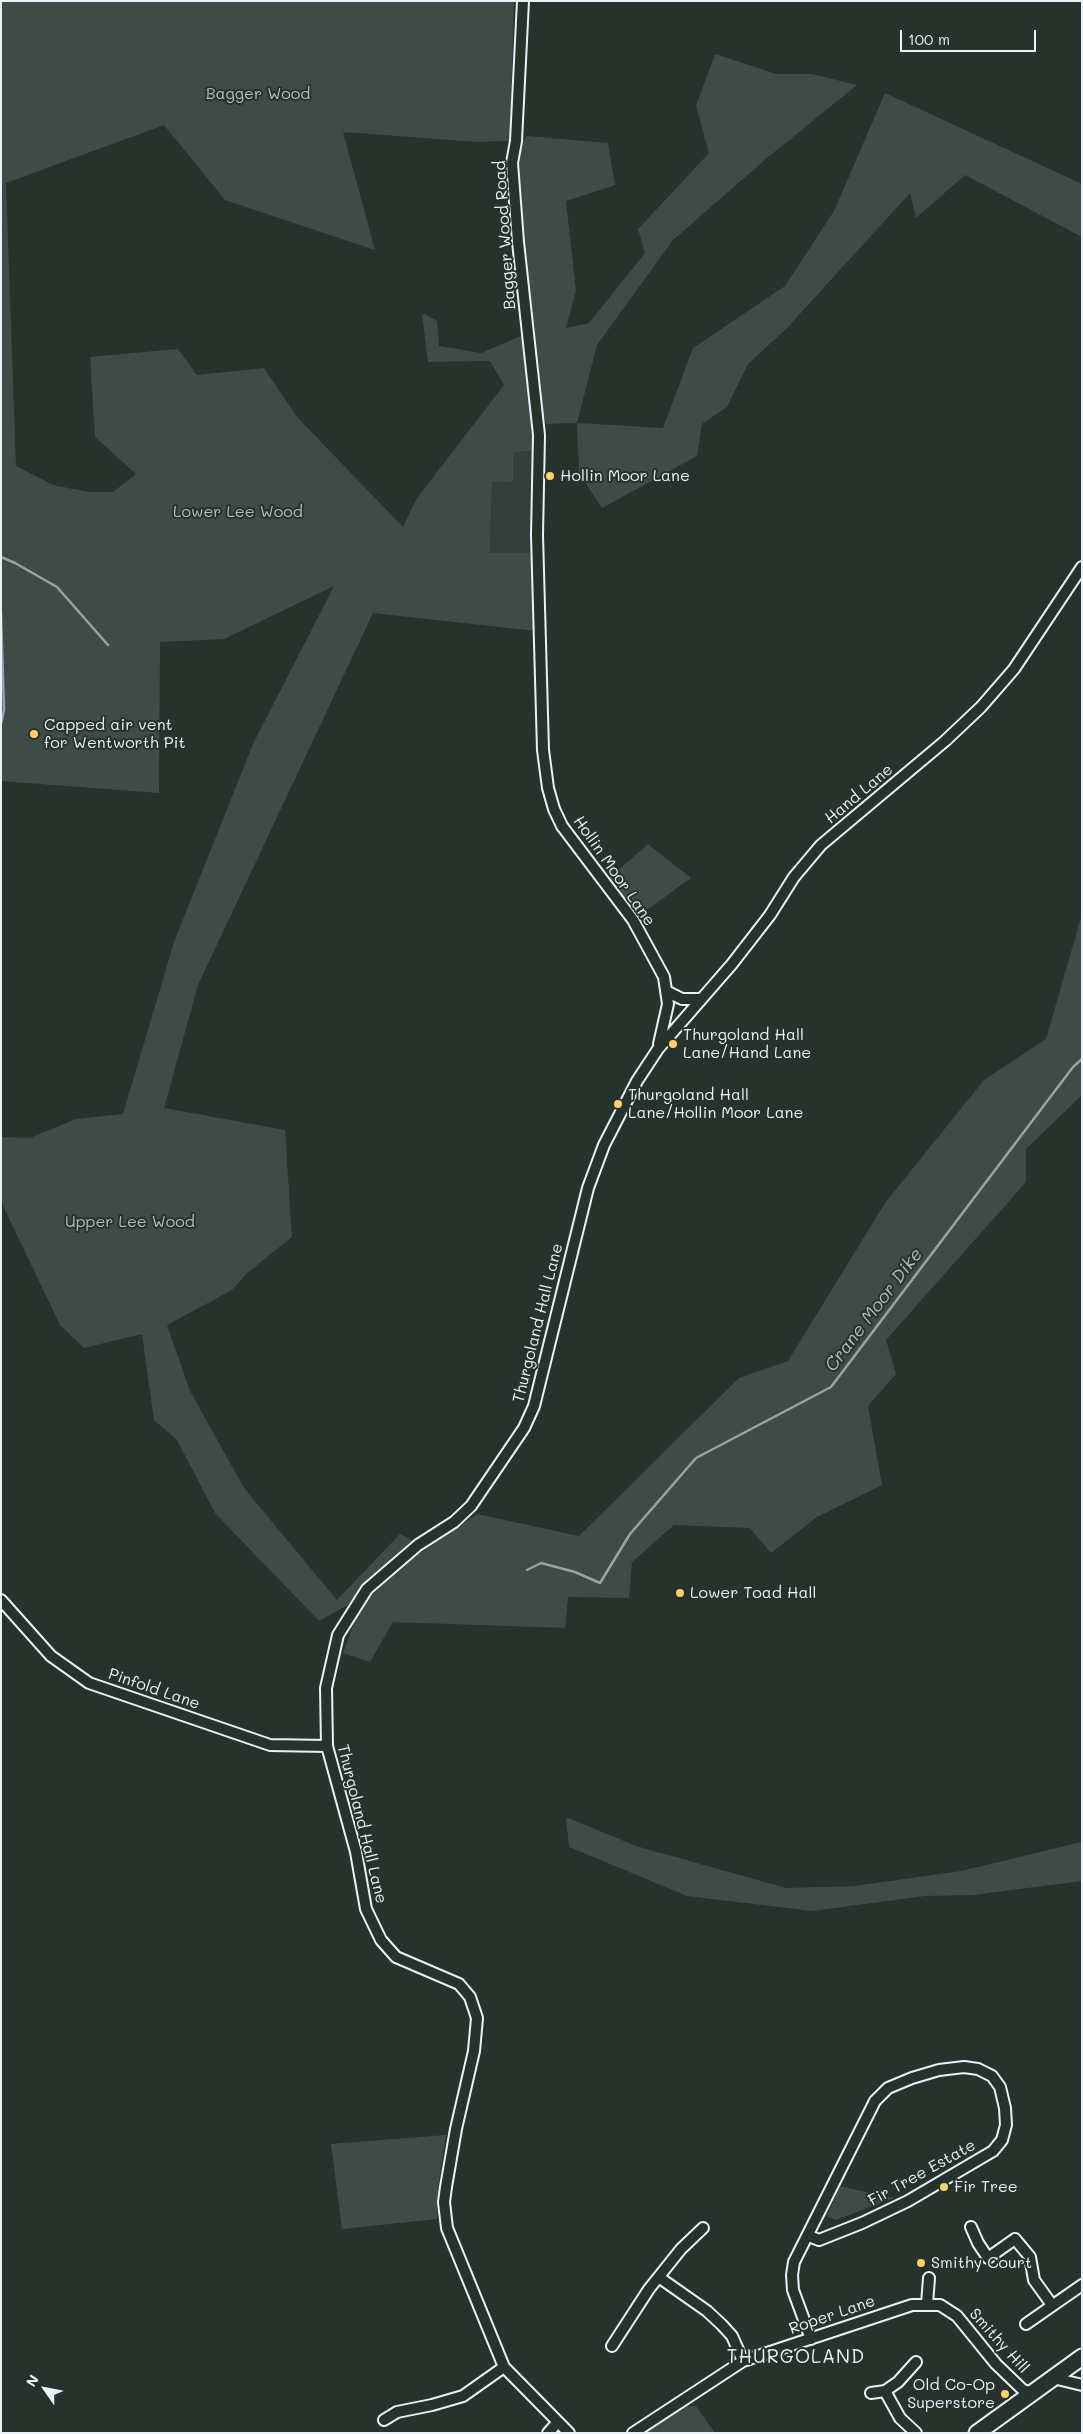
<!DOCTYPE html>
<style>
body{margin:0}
#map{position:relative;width:1083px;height:2434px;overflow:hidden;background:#26332d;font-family:Mali,sans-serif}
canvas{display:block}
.frame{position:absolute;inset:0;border:2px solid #e8f1f8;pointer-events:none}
.north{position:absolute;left:20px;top:2364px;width:50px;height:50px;-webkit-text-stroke:4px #26332d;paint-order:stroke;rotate:303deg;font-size:14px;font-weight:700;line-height:20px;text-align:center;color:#e8f1f8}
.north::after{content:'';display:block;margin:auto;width:18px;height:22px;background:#e8f1f8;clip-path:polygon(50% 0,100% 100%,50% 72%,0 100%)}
.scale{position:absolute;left:900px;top:30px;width:136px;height:22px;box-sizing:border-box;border:2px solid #e8f1f8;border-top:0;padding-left:6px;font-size:15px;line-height:18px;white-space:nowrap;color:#e8f1f8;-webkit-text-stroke:4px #26332d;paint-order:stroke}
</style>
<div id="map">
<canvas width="1083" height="2434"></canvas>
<div class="frame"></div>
<div class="north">N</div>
<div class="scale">100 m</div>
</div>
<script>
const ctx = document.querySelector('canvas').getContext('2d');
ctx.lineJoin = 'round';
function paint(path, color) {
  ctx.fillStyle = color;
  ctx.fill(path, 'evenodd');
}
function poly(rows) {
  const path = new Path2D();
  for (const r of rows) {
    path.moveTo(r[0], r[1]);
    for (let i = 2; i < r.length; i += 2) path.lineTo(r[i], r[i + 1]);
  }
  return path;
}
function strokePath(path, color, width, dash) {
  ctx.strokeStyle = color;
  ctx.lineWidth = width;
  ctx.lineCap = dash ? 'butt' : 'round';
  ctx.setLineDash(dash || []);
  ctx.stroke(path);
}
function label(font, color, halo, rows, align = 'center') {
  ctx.font = font + ' Mali,sans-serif';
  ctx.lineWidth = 4;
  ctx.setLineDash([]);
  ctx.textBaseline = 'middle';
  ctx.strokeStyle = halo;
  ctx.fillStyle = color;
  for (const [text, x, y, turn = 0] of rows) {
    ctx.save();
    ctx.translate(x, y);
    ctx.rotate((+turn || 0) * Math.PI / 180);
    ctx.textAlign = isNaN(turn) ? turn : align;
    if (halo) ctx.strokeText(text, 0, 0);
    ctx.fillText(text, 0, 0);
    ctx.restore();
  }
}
const built = poly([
 [533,451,532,553,490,553,492,481,513,452]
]);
const green = poly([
 [1,1,514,1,510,141,478,142,343,132,375,250,225,200,164,125,6,183,16,466,53,485,88,492,113,492,136,474,95,437,90,357,178,349,197,375,264,368,297,417,403,527,417,498,504,385,490,361,428,362,422,313,437,321,439,346,481,353,535,330,523,241,516,164,521,145,527,136,608,143,615,185,566,201,576,291,566,328,589,323,645,253,638,229,709,153,696,106,715,54,776,74,812,74,857,85,767,158,673,240,597,345,577,423,663,428,693,348,785,286,834,211,885,93,1082,184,1082,237,965,175,916,218,910,193,787,328,748,364,727,407,702,424,697,456,602,508,579,473,577,423,546,424,541,405,530,407,533,451,513,452,513,482,492,481,490,553,532,553,536,631,373,613,198,985,164,1108,285,1130,292,1237,247,1273,232,1290,167,1325,190,1391,244,1488,337,1600,400,1534,412,1540,362,1586,348,1605,319,1621,215,1513,177,1440,154,1420,142,1334,84,1348,60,1325,4,1208,1,1195,1,1137,30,1138,76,1119,123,1114,174,942,253,744,334,586,224,639,160,642,159,793,1,781],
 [648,844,691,878,637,917,608,879],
 [1082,914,1082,1095,1026,1149,1026,1182,886,1340,896,1374,868,1406,882,1485,817,1517,771,1553,750,1528,674,1525,632,1562,629,1598,568,1597,565,1628,393,1622,370,1662,343,1653,358,1612,372,1595,411,1559,477,1514,579,1536,739,1378,788,1361,885,1203,984,1080,1046,1039],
 [566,1817,636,1846,786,1888,855,1886,961,1871,1082,1842,1082,1881,973,1895,925,1896,812,1911,687,1896,569,1847],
 [446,2135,439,2181,437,2219,342,2229,331,2144],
 [840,2186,894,2198,836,2220,827,2216],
 [686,2406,696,2406,715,2433,645,2433]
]);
const stream = poly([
 [1,557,15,563,57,587,108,645],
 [1,614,4,710,1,724],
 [527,1570,541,1563,575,1572,600,1583,630,1534,696,1458,831,1387,1073,1067,1082,1059]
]);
const minor = poly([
 [523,1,516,141,512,163,518,242,539,435,537,535,543,750,548,788,554,809,562,826,633,920,664,977,668,1004,659,1044],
 [666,991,682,999,701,999],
 [1,1600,51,1656,89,1683,270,1745,327,1746],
 [971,2227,978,2243,988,2258,1015,2239,1030,2257,1034,2280,1052,2305],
 [809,2236,819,2240,862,2223,908,2201,993,2151,1002,2140,1006,2125,1005,2108,1000,2087,992,2076,978,2069,964,2067,939,2070,912,2078,888,2088,875,2101,794,2262,792,2275,793,2290,811,2339],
 [660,2278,707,2311,722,2325,732,2336,743,2361],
 [927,2304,929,2278],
 [1026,2324,1082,2285],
 [612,2346,649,2289,681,2249,703,2228],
 [1053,2378,1082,2385],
 [885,2391,900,2418,916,2433],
 [871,2393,885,2391,898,2382,916,2362],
 [384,2420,397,2412,432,2405,463,2396,504,2367],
 [548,2433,557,2423],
 [569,2433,504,2367,447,2228,444,2202,446,2187,456,2129,474,2051,477,2018,470,1997,459,1984,396,1957,381,1940,366,1909,356,1852,327,1746,326,1688,338,1635,367,1589,418,1545,454,1522,471,1506,524,1428,534,1406,588,1188,604,1145,637,1081,658,1049,732,964,770,915,794,877,821,845,945,741,981,707,1014,669,1082,567],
 [633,2433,743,2361,912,2305,940,2305,957,2316,996,2364,1023,2390,1032,2393]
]);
const highway = poly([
 [977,2433,1082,2357]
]);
const markers = [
 [550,476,5,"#ffd166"],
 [34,734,5,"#ffd166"],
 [673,1044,5,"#ffd166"],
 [618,1104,5,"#ffd166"],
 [680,1593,5,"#ffd166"],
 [944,2187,5,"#ffd166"],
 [921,2263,5,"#ffd166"],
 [1005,2394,5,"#ffd166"]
];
const parkNames = [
 ["Bagger Wood",258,94],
 ["Lower Lee Wood",238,512],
 ["Upper Lee Wood",130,1222]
];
const streetNames = [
 ["Bagger Wood Road",505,235,-94],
 ["Hand Lane",859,794,-40],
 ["Hollin Moor Lane",614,871,55],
 ["Thurgoland Hall Lane",538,1323,-76],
 ["Pinfold Lane",154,1689,19],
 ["Thurgoland Hall Lane",362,1824,76],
 ["Fir Tree Estate",922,2173,-29],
 ["Roper Lane",832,2315,-19],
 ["Smithy Hill",999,2341,48]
];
const poiNames = [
 ["Hollin Moor Lane",560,476],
 ["Capped air vent",44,725],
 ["for Wentworth Pit",44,743],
 ["Thurgoland Hall",683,1035],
 ["Lane/Hand Lane",683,1053],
 ["Thurgoland Hall",628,1095],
 ["Lane/Hollin Moor Lane",628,1113],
 ["Lower Toad Hall",690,1593],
 ["Fir Tree",954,2187],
 ["Smithy Court",931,2263],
 ["Old Co-Op",995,2385,"right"],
 ["Superstore",995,2403,"right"]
];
const waterNames = [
 ["Crane Moor Dike",874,1310,-53]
];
const quarterNames = [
 ["THURGOLAND",796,2357]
];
paint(built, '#333f3a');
paint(green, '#3e4b47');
strokePath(stream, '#98a3a5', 2.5);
strokePath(minor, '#e8f1f8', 14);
strokePath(highway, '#e8f1f8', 19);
strokePath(minor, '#26332d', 10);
strokePath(highway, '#26332d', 15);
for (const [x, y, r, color] of markers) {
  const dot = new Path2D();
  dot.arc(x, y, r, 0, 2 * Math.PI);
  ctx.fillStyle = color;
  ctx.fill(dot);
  strokePath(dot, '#26332d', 2);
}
label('16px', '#b5bfc3', '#26332d', parkNames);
label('16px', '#e8f1f8', '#26332d', streetNames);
label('16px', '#e8f1f8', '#26332d', poiNames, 'left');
label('italic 18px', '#b3bdc0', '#26332d', waterNames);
ctx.letterSpacing = '1px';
label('19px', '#e8f1f8', '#26332d', quarterNames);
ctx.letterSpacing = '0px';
</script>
